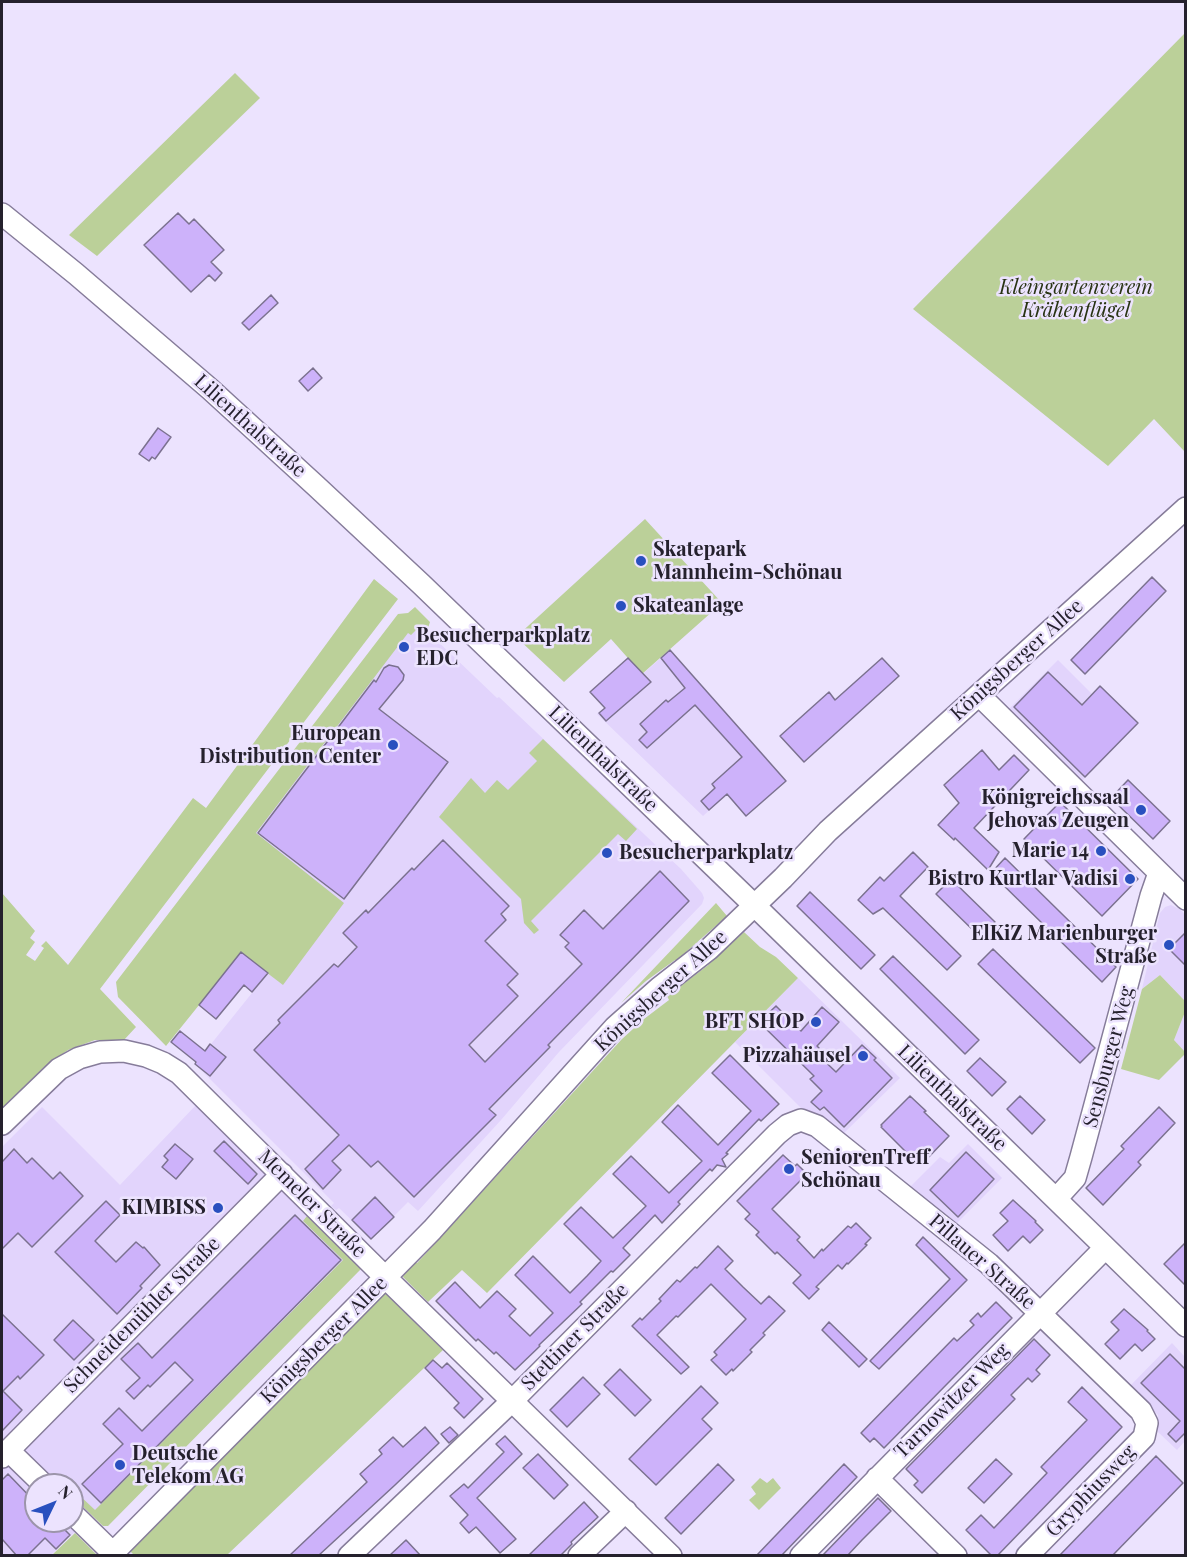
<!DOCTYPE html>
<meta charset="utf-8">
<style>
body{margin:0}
#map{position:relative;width:1187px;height:1557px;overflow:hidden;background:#ece3fe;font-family:"Playfair Display",serif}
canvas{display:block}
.frame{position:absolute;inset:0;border:3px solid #25212d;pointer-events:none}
.north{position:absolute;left:24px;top:1473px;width:60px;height:60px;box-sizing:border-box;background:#ece3fe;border:2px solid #9c95aa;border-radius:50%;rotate:47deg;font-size:16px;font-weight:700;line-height:24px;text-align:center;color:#25212d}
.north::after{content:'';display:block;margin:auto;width:21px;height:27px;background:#2950bf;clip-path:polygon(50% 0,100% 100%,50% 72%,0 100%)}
</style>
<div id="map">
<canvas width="1187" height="1557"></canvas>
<div class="frame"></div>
<div class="north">N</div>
</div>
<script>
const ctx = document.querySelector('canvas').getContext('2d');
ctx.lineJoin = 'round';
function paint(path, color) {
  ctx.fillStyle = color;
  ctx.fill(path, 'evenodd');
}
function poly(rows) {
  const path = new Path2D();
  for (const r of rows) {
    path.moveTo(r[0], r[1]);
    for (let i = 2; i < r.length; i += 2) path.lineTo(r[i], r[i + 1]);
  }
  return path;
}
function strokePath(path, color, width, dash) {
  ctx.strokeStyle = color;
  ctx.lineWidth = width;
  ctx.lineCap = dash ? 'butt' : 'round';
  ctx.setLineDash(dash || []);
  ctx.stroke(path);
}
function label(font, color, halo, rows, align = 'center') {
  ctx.font = font + ' "Playfair Display",serif';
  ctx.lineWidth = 5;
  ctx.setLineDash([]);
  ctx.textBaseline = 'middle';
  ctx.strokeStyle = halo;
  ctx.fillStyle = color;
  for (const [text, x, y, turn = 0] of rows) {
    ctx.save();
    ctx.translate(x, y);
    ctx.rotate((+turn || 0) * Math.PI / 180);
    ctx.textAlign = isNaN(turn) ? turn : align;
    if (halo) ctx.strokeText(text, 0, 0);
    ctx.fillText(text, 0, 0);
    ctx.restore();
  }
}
const built = poly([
 [408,613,497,698,499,697,681,869,702,893,704,898,702,904,559,1052,501,1120,418,1211,408,1202,371,1239,339,1208,336,1210,331,1206,334,1203,195,1064,268,973,121,984],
 [670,650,767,758,703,816,597,714],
 [1058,660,1092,694,1100,686,1138,723,1081,782,1008,710],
 [1171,905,1181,910,1185,915,1185,1001,1160,975,1142,989,1160,913,1165,907],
 [798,978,900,1078,843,1134,817,1114,803,1110,735,1042],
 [1185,1012,1185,1052,1174,1040],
 [196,1105,353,1261,51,1555,2,1556,2,1147,42,1107,120,1185],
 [36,1485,72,1485,72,1521,36,1521],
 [968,1144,1002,1178,956,1224,910,1187,940,1157,949,1163],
 [1172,1343,1185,1357,1185,1441,1177,1450,1158,1432,1158,1415,1129,1387]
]);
const green = poly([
 [1185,33,1185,452,1154,419,1108,466,913,309],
 [235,73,260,98,97,256,69,235],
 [645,519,722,603,642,674,611,639,564,682,516,637],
 [374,579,398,599,100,989,136,1027,124,1040,95,1040,68,1050,43,1068,2,1110,2,893,35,931,30,938,35,942,26,955,35,961,44,948,41,946,46,941,68,965,193,798,206,808],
 [415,607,430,622,428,628,421,635,416,630,411,635,408,633,256,833,344,903,283,985,241,953,166,1046,118,997,116,982,398,614,408,613],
 [543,739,637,829,626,841,618,834,531,921,539,930,534,934,524,923,521,899,439,817,471,778,485,793,497,780,508,790,537,761,529,753],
 [716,903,727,916,686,952,688,956,678,964,675,960,646,981,621,1003],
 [744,932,760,947,776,957,798,978,487,1293,462,1270,428,1302,403,1277,404,1270,413,1260,417,1263,622,1039,644,1019,669,1000,667,996,707,966],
 [1160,975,1185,1001,1185,1012,1174,1040,1186,1053,1159,1080,1121,1069,1142,989],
 [307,1216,361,1269,108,1526,103,1526,74,1498,78,1494,95,1510,343,1260,303,1221],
 [386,1294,443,1350,227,1555,134,1555,129,1550,379,1295],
 [760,1478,767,1483,773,1478,781,1488,759,1510,749,1500,756,1494,751,1487],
 [75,1533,97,1555,52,1555]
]);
const building = poly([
 [178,213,189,224,194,219,224,250,211,262,222,273,215,281,209,275,191,292,144,245,178,213],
 [271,295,278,303,249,330,242,323,271,295],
 [313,368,322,378,308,391,299,381,313,368],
 [158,428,171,437,155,459,152,457,149,461,139,454,158,428],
 [1152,577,1166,591,1085,674,1071,660,1152,577],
 [670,650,786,781,746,816,727,794,709,810,701,801,715,788,712,784,742,757,695,705,647,748,639,740,647,732,640,724,666,700,668,702,685,688,661,658,670,650],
 [628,658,651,682,606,721,599,713,605,708,590,692,628,658],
 [882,658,899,676,804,762,780,736,829,692,835,700,882,658],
 [389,665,398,667,404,675,403,680,379,709,448,762,344,899,258,833,374,680,376,682,384,668,389,665],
 [1048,672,1082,705,1100,686,1138,723,1085,777,1014,707,1048,672],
 [982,750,999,770,1014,755,1029,770,974,828,999,852,988,870,955,838,954,840,938,825,959,803,944,785,982,750],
 [1128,780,1170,821,1153,839,1111,798,1128,780],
 [1060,802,1138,879,1102,916,1024,839,1060,802],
 [443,840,509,906,501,914,506,920,485,941,518,974,507,985,518,996,469,1045,485,1062,582,964,565,947,569,943,560,935,584,910,603,929,660,871,689,901,548,1045,550,1047,489,1109,496,1115,414,1197,378,1161,371,1167,349,1145,332,1161,341,1170,323,1189,305,1169,339,1135,254,1050,280,1023,278,1020,334,964,338,967,357,947,343,933,366,910,368,913,412,868,414,870,443,840],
 [913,852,928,867,900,896,961,956,947,970,883,908,873,914,858,900,880,877,884,881,913,852],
 [1005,858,1116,967,1102,982,991,873,1005,858],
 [951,879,995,922,980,937,936,894,951,879],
 [810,892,875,955,861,969,797,906,810,892],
 [1185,933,1185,965,1169,949,1185,933],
 [993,949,1095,1048,1080,1063,978,964,993,949],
 [241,952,268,973,252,992,244,985,216,1019,199,1005,241,952],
 [893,956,979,1040,965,1054,880,969,893,956],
 [776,1006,801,1031,822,1007,839,1022,817,1046,819,1048,815,1052,836,1072,862,1045,876,1058,874,1060,892,1078,844,1127,824,1107,820,1110,811,1102,822,1091,810,1079,814,1076,759,1022,776,1006],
 [180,1031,205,1051,210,1044,226,1057,210,1076,195,1064,196,1062,171,1042,180,1031],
 [730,1055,779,1104,761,1121,759,1119,726,1153,728,1154,722,1159,726,1167,717,1165,712,1171,710,1169,678,1202,680,1204,662,1223,655,1215,623,1248,630,1255,613,1272,611,1271,580,1302,582,1304,539,1345,540,1346,515,1370,496,1352,494,1354,478,1339,476,1341,436,1301,455,1282,480,1308,497,1291,516,1309,509,1316,530,1336,553,1313,515,1275,533,1256,570,1293,587,1276,601,1261,564,1224,581,1207,613,1238,646,1206,613,1174,631,1156,669,1193,702,1161,662,1122,678,1105,718,1145,751,1111,712,1073,730,1055],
 [980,1058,1006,1082,992,1096,967,1071,980,1058],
 [910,1096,926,1111,924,1112,949,1136,922,1164,921,1163,919,1165,881,1127,882,1126,881,1125,910,1096],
 [1020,1096,1045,1120,1032,1134,1007,1109,1020,1096],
 [1159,1107,1175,1123,1138,1162,1141,1165,1103,1205,1086,1188,1124,1149,1121,1146,1159,1107],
 [224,1141,257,1174,248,1184,214,1151,224,1141],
 [175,1144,193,1159,176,1179,162,1167,168,1160,164,1156,175,1144],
 [14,1149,27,1163,32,1158,53,1179,60,1172,83,1196,32,1247,18,1233,2,1249,2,1162,14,1149],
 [966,1152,994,1179,958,1217,930,1190,966,1152],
 [783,1155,795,1166,797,1164,807,1174,772,1209,800,1237,797,1240,814,1258,822,1249,823,1251,848,1226,851,1228,856,1223,871,1238,865,1244,867,1245,848,1264,847,1263,842,1269,838,1265,816,1287,819,1289,809,1299,793,1283,801,1275,777,1252,775,1254,756,1235,759,1232,745,1219,750,1214,737,1201,783,1155],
 [375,1197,394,1217,371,1239,352,1220,375,1197],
 [1013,1200,1036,1221,1035,1222,1043,1230,1030,1243,1023,1236,1008,1251,993,1235,1008,1221,1000,1213,1013,1200],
 [106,1201,120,1215,95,1241,116,1262,136,1242,143,1248,144,1247,160,1265,140,1286,142,1288,117,1314,55,1252,106,1201],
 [295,1215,341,1260,101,1503,82,1484,123,1444,103,1424,119,1408,142,1431,193,1380,175,1362,150,1387,148,1385,134,1399,126,1391,140,1378,121,1359,138,1343,152,1358,295,1215],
 [923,1237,967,1280,879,1369,870,1361,950,1279,916,1245,923,1237],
 [1185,1243,1185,1285,1164,1264,1185,1243],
 [718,1246,733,1261,725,1269,743,1287,761,1304,769,1296,785,1311,763,1333,765,1335,750,1350,752,1352,733,1371,732,1369,726,1375,711,1360,717,1355,714,1352,746,1319,711,1284,678,1317,676,1316,657,1335,689,1367,681,1374,632,1326,640,1318,642,1320,661,1301,659,1299,677,1280,680,1282,695,1267,697,1268,718,1246],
 [996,1302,1012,1318,884,1448,874,1438,870,1442,861,1433,954,1338,957,1341,974,1325,970,1321,978,1313,981,1317,996,1302],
 [1124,1309,1148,1330,1147,1331,1155,1339,1142,1351,1135,1344,1120,1359,1105,1344,1119,1330,1111,1322,1124,1309],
 [2,1314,44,1355,20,1379,18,1376,3,1391,22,1410,2,1431,2,1314],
 [73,1320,94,1340,74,1360,54,1340,73,1320],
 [829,1322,867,1359,859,1367,822,1330,829,1322],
 [1034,1339,1050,1355,1036,1370,1040,1374,1032,1382,1028,1378,1011,1395,1015,1399,922,1493,914,1485,918,1481,906,1469,1034,1339],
 [1170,1354,1185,1369,1185,1433,1176,1442,1168,1434,1180,1421,1141,1383,1170,1354],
 [433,1360,442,1368,447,1363,483,1399,464,1418,454,1408,459,1403,425,1368,433,1360],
 [620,1369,651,1400,635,1416,604,1385,620,1369],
 [583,1377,600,1394,567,1427,550,1410,583,1377],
 [701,1386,718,1403,702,1419,712,1429,656,1485,629,1459,701,1386],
 [1082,1387,1122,1427,997,1556,992,1556,966,1530,981,1515,994,1528,1047,1473,1041,1467,1087,1420,1068,1402,1082,1387],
 [425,1427,439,1443,395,1485,318,1556,289,1556,367,1482,360,1474,382,1454,379,1450,393,1437,403,1447,425,1427],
 [450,1427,458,1435,449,1443,441,1434,450,1427],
 [505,1436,522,1454,477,1498,516,1539,500,1553,476,1527,469,1533,460,1523,468,1515,450,1496,464,1484,468,1488,504,1452,496,1444,505,1436],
 [538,1454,568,1485,554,1499,523,1468,538,1454],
 [1156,1456,1183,1483,1112,1556,1059,1556,1156,1456],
 [996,1459,1012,1474,984,1503,968,1488,996,1459],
 [718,1464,734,1480,681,1534,665,1518,718,1464],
 [844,1464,857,1477,781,1556,756,1556,844,1464],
 [8,1474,36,1503,36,1521,56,1521,70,1535,56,1549,45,1538,27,1556,17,1556,2,1539,2,1480,8,1474],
 [878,1498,891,1511,862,1540,847,1556,822,1556,878,1498],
 [584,1502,598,1517,571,1542,572,1544,560,1556,528,1556,584,1502],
 [406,1540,421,1556,389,1556,406,1540]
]);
const minor = poly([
 [2,214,76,274,210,389,316,486,421,584,754,905,1186,1326],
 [979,695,1186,899],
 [2,1124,59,1069,79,1058,100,1052,124,1051,146,1056,163,1063,179,1073,386,1278,671,1556],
 [1056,1199,1075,1178,1081,1157,1151,896,1159,873],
 [8,1450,44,1485],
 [2,1457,282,1174],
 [877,1478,956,1556],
 [72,1513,116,1556],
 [113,1553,432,1230,615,1027,659,988,709,949,783,878,828,831,1186,508],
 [349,1556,512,1401,777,1134,788,1125,801,1120,817,1126,989,1264,1141,1411,1147,1423,1144,1437,1027,1556],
 [579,1556,626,1511],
 [801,1556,1105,1248]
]);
const markers = [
 [641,561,6,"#2950bf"],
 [621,606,6,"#2950bf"],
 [404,647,6,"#2950bf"],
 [393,745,6,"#2950bf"],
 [1141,810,6,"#2950bf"],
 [1101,851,6,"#2950bf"],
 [607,853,6,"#2950bf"],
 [1130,879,6,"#2950bf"],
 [1169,945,6,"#2950bf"],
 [816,1022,6,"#2950bf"],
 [863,1056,6,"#2950bf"],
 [789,1169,6,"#2950bf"],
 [218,1208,6,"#2950bf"],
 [120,1465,6,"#2950bf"]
];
const parkNames = [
 ["Kleingartenverein",1076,288],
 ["Krähenflügel",1076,311]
];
const streetNames = [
 ["Lilienthalstraße",250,426,42],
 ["Königsberger Allee",1017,660,-42],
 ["Lilienthalstraße",603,759,44],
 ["Königsberger Allee",661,991,-42],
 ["Sensburger Weg",1109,1057,-75],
 ["Lilienthalstraße",952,1098,44],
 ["Memeler Straße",312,1204,45],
 ["Pillauer Straße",982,1262,41],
 ["Schneidemühler Straße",142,1315,-45],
 ["Stettiner Straße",575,1337,-45],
 ["Königsberger Allee",324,1340,-45],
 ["Tarnowitzer Weg",952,1401,-45],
 ["Gryphiusweg",1091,1491,-46]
];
const poiNames = [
 ["Skatepark",653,550,"left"],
 ["Mannheim-Schönau",653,573,"left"],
 ["Skateanlage",633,606,"left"],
 ["Besucherparkplatz",416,636,"left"],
 ["EDC",416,659,"left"],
 ["European",381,734],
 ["Distribution Center",381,757],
 ["Königreichssaal",1129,798],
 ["Jehovas Zeugen",1129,821],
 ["Marie 14",1089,851],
 ["Besucherparkplatz",619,853,"left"],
 ["Bistro Kurtlar Vadisi",1118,879],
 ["ElKiZ Marienburger",1157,934],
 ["Straße",1157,957],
 ["BFT SHOP",804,1022],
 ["Pizzahäusel",851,1056],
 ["SeniorenTreff",801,1158,"left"],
 ["Schönau",801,1181,"left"],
 ["KIMBISS",206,1208],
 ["Deutsche",132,1454,"left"],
 ["Telekom AG",132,1477,"left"]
];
paint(built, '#e2d4fc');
paint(green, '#bbd099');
paint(building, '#cdb2fa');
strokePath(building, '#7b718f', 1.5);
strokePath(minor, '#867c9a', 24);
strokePath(minor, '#fff', 21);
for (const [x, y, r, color] of markers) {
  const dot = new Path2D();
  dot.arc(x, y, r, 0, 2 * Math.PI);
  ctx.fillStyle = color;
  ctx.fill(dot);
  strokePath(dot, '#ece3fe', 2);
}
label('italic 20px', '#283313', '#ece3fe', parkNames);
label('20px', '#25212d', '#ece3fe', streetNames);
label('bold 20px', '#25212d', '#ece3fe', poiNames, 'right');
</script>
